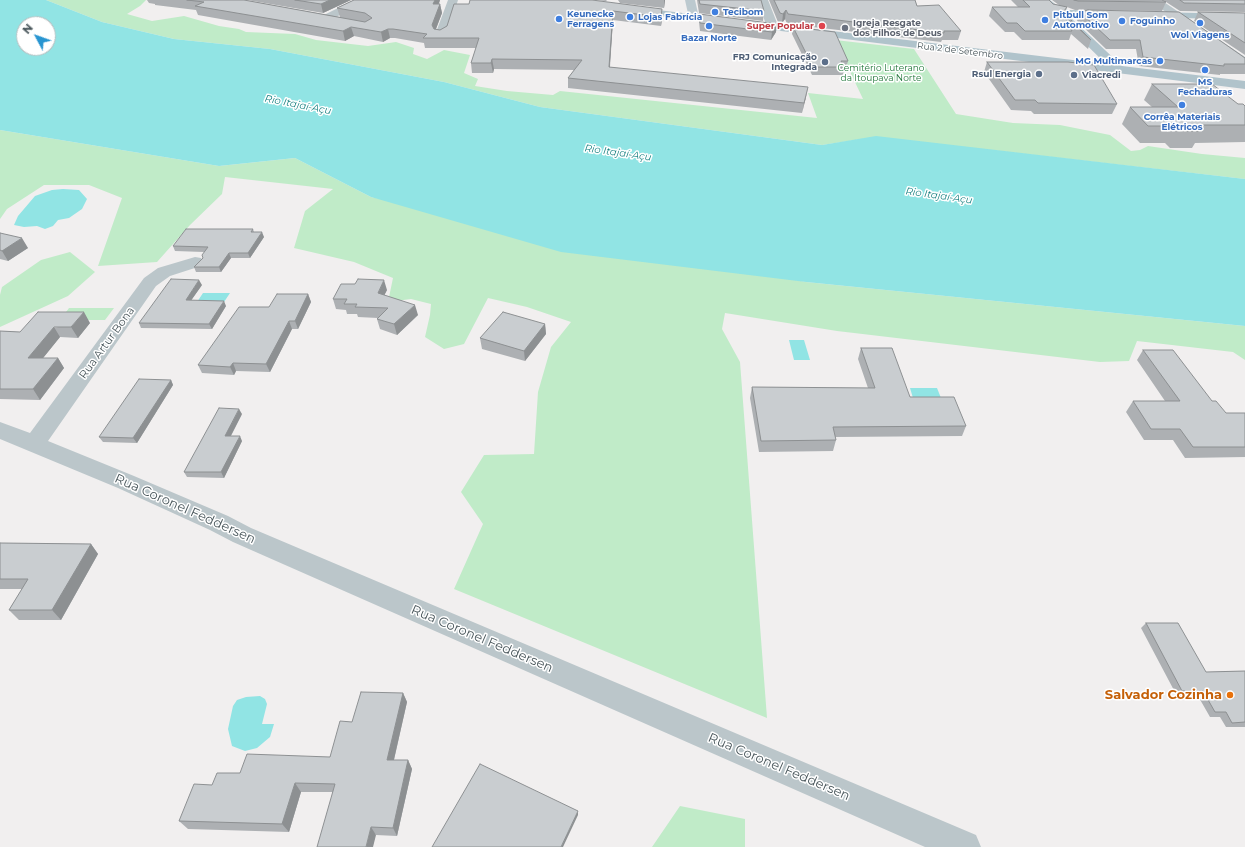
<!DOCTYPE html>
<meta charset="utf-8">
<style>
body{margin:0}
#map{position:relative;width:1245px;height:847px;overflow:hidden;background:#f1efef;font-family:Montserrat,sans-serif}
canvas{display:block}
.north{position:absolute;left:16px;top:16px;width:40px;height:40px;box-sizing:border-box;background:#fff;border:1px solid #b6bbbd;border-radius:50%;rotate:311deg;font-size:11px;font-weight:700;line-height:16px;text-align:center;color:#48555a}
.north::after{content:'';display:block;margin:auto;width:14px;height:18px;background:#2895d1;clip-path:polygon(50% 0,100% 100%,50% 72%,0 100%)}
</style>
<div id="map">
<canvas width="1245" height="847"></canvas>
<div class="north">N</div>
</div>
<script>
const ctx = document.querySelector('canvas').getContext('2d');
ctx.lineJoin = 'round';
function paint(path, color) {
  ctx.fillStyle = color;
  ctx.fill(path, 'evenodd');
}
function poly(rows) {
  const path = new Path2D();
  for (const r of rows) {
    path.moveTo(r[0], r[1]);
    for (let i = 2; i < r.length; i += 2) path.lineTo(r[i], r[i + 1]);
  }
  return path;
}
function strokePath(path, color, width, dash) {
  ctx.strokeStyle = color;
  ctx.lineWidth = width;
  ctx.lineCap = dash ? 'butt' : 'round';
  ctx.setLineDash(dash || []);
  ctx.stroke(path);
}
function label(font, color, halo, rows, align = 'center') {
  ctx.font = font + ' Montserrat,sans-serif';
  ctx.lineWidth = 3;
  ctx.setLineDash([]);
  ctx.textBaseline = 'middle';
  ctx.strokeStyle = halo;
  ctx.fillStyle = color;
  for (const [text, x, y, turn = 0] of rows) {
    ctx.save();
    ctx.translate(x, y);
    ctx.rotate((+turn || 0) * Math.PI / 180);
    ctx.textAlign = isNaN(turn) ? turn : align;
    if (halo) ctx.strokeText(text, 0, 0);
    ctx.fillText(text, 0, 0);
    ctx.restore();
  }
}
const green = poly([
 [46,0,146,0,140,6,127,14,152,21,184,16,219,26,239,29,246,32,295,34,316,40,368,46,396,42,414,48,413,54,427,59,444,50,470,55,464,73,478,79,475,86,507,91,553,95,560,91,817,118,808,93,863,99,835,40,914,49,956,114,1013,123,1060,125,1110,135,1131,151,1140,150,1148,146,1202,154,1245,158,1245,179,876,137,822,145,540,107,444,82,270,49,174,39,102,22],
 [0,130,219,166,295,158,371,197,806,282,1245,326,1245,360,1233,352,1137,341,1129,361,1100,362,837,331,725,313,722,329,740,362,767,718,454,589,483,524,461,492,484,455,534,454,538,392,551,347,571,322,527,307,488,298,464,344,444,349,425,337,430,315,431,304,411,299,388,302,393,278,354,262,294,248,305,211,333,189,225,177,222,194,190,225,157,262,98,266,122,198,89,185,44,185,7,209,0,219],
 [70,252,95,272,68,296,0,327,0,295,2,287,41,260],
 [69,308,114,308,105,320,60,320],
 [680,806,745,819,745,847,652,847]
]);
const water = poly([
 [0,0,46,0,102,22,174,39,270,49,444,82,540,107,822,145,876,136,1245,179,1245,326,806,282,561,252,371,197,295,158,219,166,0,130],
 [24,24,48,24,48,48,24,48],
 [63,189,79,190,87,199,82,209,69,218,58,220,53,226,45,229,37,226,24,227,14,225,18,216,35,196,52,190],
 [203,293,230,293,224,302,197,302],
 [789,340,804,340,810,360,794,360],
 [910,388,937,388,941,398,913,398],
 [260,696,265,699,267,704,262,724,274,724,270,737,257,748,245,751,232,746,228,729,233,706,237,700,246,697]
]);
const street = poly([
 [354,0,367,0,366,2,328,21,320,21,319,19,320,17,354,0],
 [448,0,458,0,447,35,445,37,441,38,437,37,435,35,448,0],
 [758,0,768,0,779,28,777,30,769,30,767,28,758,0],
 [1149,0,1161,0,1245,57,1245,67,1241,66,1149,0],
 [195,257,201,258,204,262,201,266,170,276,156,286,48,441,134,476,228,516,251,528,976,835,981,847,925,847,233,542,210,530,118,488,0,439,0,422,30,433,144,278,158,268,195,257]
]);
const secondary = poly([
 [685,0,695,0,699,18,698,20,694,21,689,18,685,0]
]);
const primary = poly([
 [1038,0,1050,0,1059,7,1069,10,1109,11,1114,14,1109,17,1068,16,1051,11,1038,0],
 [633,7,1106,64,1064,23,1062,21,1068,18,1072,19,1122,66,1245,81,1245,89,629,12,628,10,629,8,633,7],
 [1155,12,1245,14,1245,20,1151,17,1150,15,1151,13,1155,12]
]);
const wall = poly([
 [147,0,244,0,340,17,337,8,354,0,440,0,439,4,440,4,442,13,436,29,440,30,447,26,454,4,662,9,662,18,661,26,613,20,610,67,806,97,802,113,568,88,568,78,574,70,494,69,493,73,472,73,471,63,476,48,425,48,424,43,395,38,390,38,383,42,354,36,345,41,198,15,196,10,155,5,155,4,149,3],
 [247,0,351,0,323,13],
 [594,0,607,0,606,1],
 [618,0,665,0,664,8,620,3],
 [697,0,761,0,764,11,763,21,699,13],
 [769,0,915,0,917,6,961,31,958,40,942,40,941,42,787,24,785,19,782,23,778,22],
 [1011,0,1049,0,1053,4,1059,5,1052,0,1162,0,1166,2,1162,11,1075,10,1067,7,1065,14,1091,40,1088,49,1071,34,1069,40,1022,40,1014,32,1005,32,989,16,992,7,1018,7],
 [1163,0,1245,0,1245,12,1180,11],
 [1080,12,1245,58,1245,74,1220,74,1220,75,1139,66,1136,49,1106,49,1077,21],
 [1198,12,1245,13,1245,55,1194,21],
 [699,14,776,32,771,40,700,31,699,22],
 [793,27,848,61,846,68,844,68,843,75,812,75,792,34],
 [987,62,1117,104,1112,114,1034,114,1031,111,1011,110,984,72],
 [1152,84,1245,106,1245,142,1195,143,1192,148,1170,148,1165,143,1140,143,1122,124,1130,107,1152,107,1144,100],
 [253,229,254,232,264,237,250,258,231,258,221,272,196,272,194,267,203,258,204,252,175,251,173,246],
 [0,233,28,248,8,261,0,259],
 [202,285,191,300,226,306,212,329,141,328,139,323],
 [387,290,384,295,418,315,397,335,380,329,377,319,378,318,358,317,357,314,347,314,346,310,336,309,333,299],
 [308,294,311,302,298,329,292,329,270,372,236,371,234,375,202,373,198,365,269,307],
 [90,323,78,338,60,337,43,358,58,358,64,368,40,400,0,399,0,331,20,332],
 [545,324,546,334,525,361,482,349,480,338],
 [861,348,910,397,966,426,962,436,835,437,836,440,833,451,759,452,750,398,752,387,868,388,858,359],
 [1143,350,1212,401,1226,413,1245,413,1245,457,1185,458,1173,440,1144,440,1126,412,1133,401,1165,401,1137,360],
 [171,380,173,385,137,443,103,442,99,437],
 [242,414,231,436,242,441,224,478,187,477,184,472],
 [0,543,91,544,98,554,61,620,19,620,9,610,22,589,0,589],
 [1146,623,1206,672,1245,671,1245,727,1226,727,1220,717,1210,717,1198,696,1177,696,1141,628],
 [403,693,407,702,394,760,408,760,412,769,397,836,376,835,332,792,301,792,289,832,188,829,179,821,212,785,240,773,330,757,352,722]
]);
const shadedWall = poly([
 [330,0,351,0,323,13,321,4],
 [435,0,440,0,435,13,433,4],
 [664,0,665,0,664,8],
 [440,4,442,13,434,34,432,25],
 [662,9,662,18,661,26,661,17],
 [786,10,785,19,782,23,783,14],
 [613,11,613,20,609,77,609,67],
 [777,24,776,32,771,40,772,32],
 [351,27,354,36,345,41,343,31],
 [388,29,390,38,383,42,381,32],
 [492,59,494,69,493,73,491,63],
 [808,87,806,97,802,113,804,103],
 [262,232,264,237,250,258,248,253],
 [22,238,28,248,8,261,2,251],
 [229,253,231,258,221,272,219,267],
 [199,280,202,285,188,305,186,300],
 [384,280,387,290,380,304,378,293],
 [308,294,311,302,298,329,295,321],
 [224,301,226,306,212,329,209,324],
 [415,305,418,315,397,335,394,324],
 [84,312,90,323,78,338,71,327],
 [289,321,292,329,270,372,266,364],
 [545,324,546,334,525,361,524,351],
 [54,327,60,337,35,368,28,358],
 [58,358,64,368,40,400,33,389],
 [233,363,236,371,234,375,230,367],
 [171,380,173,385,137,443,133,438],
 [239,409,242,414,228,441,225,436],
 [240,436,242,441,224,478,221,472],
 [91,544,98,554,61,620,52,610],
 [403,693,407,702,392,768,387,760],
 [408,760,412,769,397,836,393,828],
 [295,783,301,792,289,832,282,824],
 [578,811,578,815,563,847,561,847],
 [371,827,376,835,373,847,366,847]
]);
const building = poly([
 [187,0,244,0,365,22,372,18,365,13,337,8,354,0,435,0,433,4,440,4,432,25,434,29,440,30,447,26,454,4,469,4,470,0,592,0,662,9,661,17,613,11,609,67,808,87,804,103,568,78,582,60,492,59,491,63,471,63,479,38,423,38,427,34,393,29,388,29,381,32,351,27,343,31,195,6,204,2,187,0],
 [295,0,330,0,321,4,295,0],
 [699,0,761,0,764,11,700,4,699,0],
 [774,0,915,0,917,6,939,5,961,31,944,31,944,33,788,14,786,10,783,14,780,13,774,0],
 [1023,0,1049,0,1053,4,1067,7,1064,11,1065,14,1091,40,1063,14,1072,31,1025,31,1017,23,1007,23,992,7,1030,7,1023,0],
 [1074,0,1162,0,1166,2,1078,1,1074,0],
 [1180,0,1245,0,1245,4,1184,3,1180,0],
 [1088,10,1179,12,1245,58,1245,64,1224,64,1224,66,1143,57,1140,40,1110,40,1080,12,1088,10],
 [1198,12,1245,13,1245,43,1198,12],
 [699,14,777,24,772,32,700,23,699,14],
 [793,27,835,32,848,61,841,61,844,67,813,67,793,27],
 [987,62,1068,62,1094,65,1117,104,1038,103,1035,100,1015,100,987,62],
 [1152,84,1212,84,1238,104,1243,104,1245,106,1245,125,1195,125,1201,131,1179,131,1173,126,1148,126,1130,107,1178,107,1152,84],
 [186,229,253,229,251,232,262,232,248,253,229,253,219,267,194,267,203,258,202,255,208,247,173,246,186,229],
 [0,233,22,238,2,251,0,250,0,233],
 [171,279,199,280,186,300,224,301,209,324,139,323,171,279],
 [358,279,384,280,378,293,415,305,394,324,377,319,388,308,355,307,357,304,344,304,347,299,333,299,341,284,355,284,358,279],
 [277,294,308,294,295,321,289,321,266,364,233,363,230,367,198,365,239,307,269,307,277,294],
 [38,312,84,312,71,327,54,327,28,358,58,358,33,389,0,389,0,331,20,332,38,312],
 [503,312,545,324,524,351,480,338,503,312],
 [861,348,892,348,910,397,954,397,966,426,833,427,836,440,761,441,752,387,875,388,861,348],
 [1143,350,1173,350,1212,401,1216,401,1226,413,1245,413,1245,447,1193,447,1180,429,1151,429,1133,401,1180,401,1143,350],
 [139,379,171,380,133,438,99,437,139,379],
 [219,408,239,409,225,436,240,436,221,472,184,472,219,408],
 [0,543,91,544,52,610,9,610,28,579,0,579,0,543],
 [1146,623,1178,623,1206,672,1245,671,1245,722,1232,723,1226,712,1215,712,1203,691,1182,691,1146,623],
 [361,692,403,693,387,760,408,760,393,828,371,827,366,847,317,847,335,784,295,783,282,824,179,821,194,784,212,785,217,773,240,773,247,754,330,757,340,721,352,722,361,692],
 [480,764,578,811,561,847,432,847,480,764]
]);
const markers = [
 [715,12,4,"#3f7fe0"],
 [630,17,4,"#3f7fe0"],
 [559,19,4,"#3f7fe0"],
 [1045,20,4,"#3f7fe0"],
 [1122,21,4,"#3f7fe0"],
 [1200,23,4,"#3f7fe0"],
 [709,26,4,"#3f7fe0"],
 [822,26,4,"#e0444e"],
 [845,28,4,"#6b7280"],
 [1160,61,4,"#3f7fe0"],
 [825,62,4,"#5c6f8a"],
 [1205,70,4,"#3f7fe0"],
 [1039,74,4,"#5c6f8a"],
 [1074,75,4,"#5c6f8a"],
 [1182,105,4,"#3f7fe0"],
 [1230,695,4,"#e8710a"]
];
const farShopnames = [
 ["Tecibom",723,12],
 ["Keunecke",567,14],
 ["Ferragens",567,24],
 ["Pitbull Som",1053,15],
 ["Automotivo",1053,25],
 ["Lojas Fabrícia",638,17],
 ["Foguinho",1130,21],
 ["Wol Viagens",1200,35,"center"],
 ["Bazar Norte",709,38,"center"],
 ["MG Multimarcas",1152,61,"right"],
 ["MS",1205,82,"center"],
 ["Fechaduras",1205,92,"center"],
 ["Corrêa Materiais",1182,117,"center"],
 ["Elétricos",1182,127,"center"]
];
const farWorshipnames = [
 ["Igreja Resgate",853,23],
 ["dos Filhos de Deus",853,33]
];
const farHealthnames = [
 ["Super Popular",814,26]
];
const farStreetnames = [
 ["Rua 2 de Setembro",960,51,7]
];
const farServicenames = [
 ["FRJ Comunicação",817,57],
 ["Integrada",817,67],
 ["Rsul Energia",1031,74],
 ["Viacredi",1082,75,"left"]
];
const farParknames = [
 ["Cemitério Luterano",881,68],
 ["da Itoupava Norte",881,78]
];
const farWaternames = [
 ["Rio Itajaí-Açu",298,105,11],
 ["Rio Itajaí-Açu",618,153,8],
 ["Rio Itajaí-Açu",939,196,8]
];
const streetNames = [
 ["Rua Artur Bona",107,343,-54]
];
const nearStreetnames = [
 ["Rua Coronel Feddersen",185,509,24],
 ["Rua Coronel Feddersen",482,639,23],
 ["Rua Coronel Feddersen",779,767,23]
];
const nearFoodnames = [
 ["Salvador Cozinha",1222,695]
];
paint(green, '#c0ebc8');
paint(water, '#91e4e4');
paint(street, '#bbc6ca');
paint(secondary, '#bcc9cf');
paint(primary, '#b0c3cb');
paint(wall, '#adb0b3');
paint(shadedWall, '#8d9092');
paint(building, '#c9cdd0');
strokePath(building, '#8d9092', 1);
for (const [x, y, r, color] of markers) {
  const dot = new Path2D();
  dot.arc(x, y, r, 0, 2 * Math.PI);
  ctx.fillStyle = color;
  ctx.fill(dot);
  strokePath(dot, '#fff', 1.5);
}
label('bold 9px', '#366cbe', '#fff', farShopnames, 'left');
label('bold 9px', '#5b616d', '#fff', farWorshipnames, 'left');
label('bold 9px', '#be3a42', '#fff', farHealthnames, 'right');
label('9px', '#48555a', '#fff', farStreetnames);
label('bold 9px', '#4e5e75', '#fff', farServicenames, 'right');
label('9px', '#1f7638', '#fff', farParknames);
label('italic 10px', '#178181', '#fff', farWaternames);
label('11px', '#48555a', '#fff', streetNames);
label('13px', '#48555a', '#fff', nearStreetnames);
label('bold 13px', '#c56008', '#fff', nearFoodnames, 'right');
</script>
